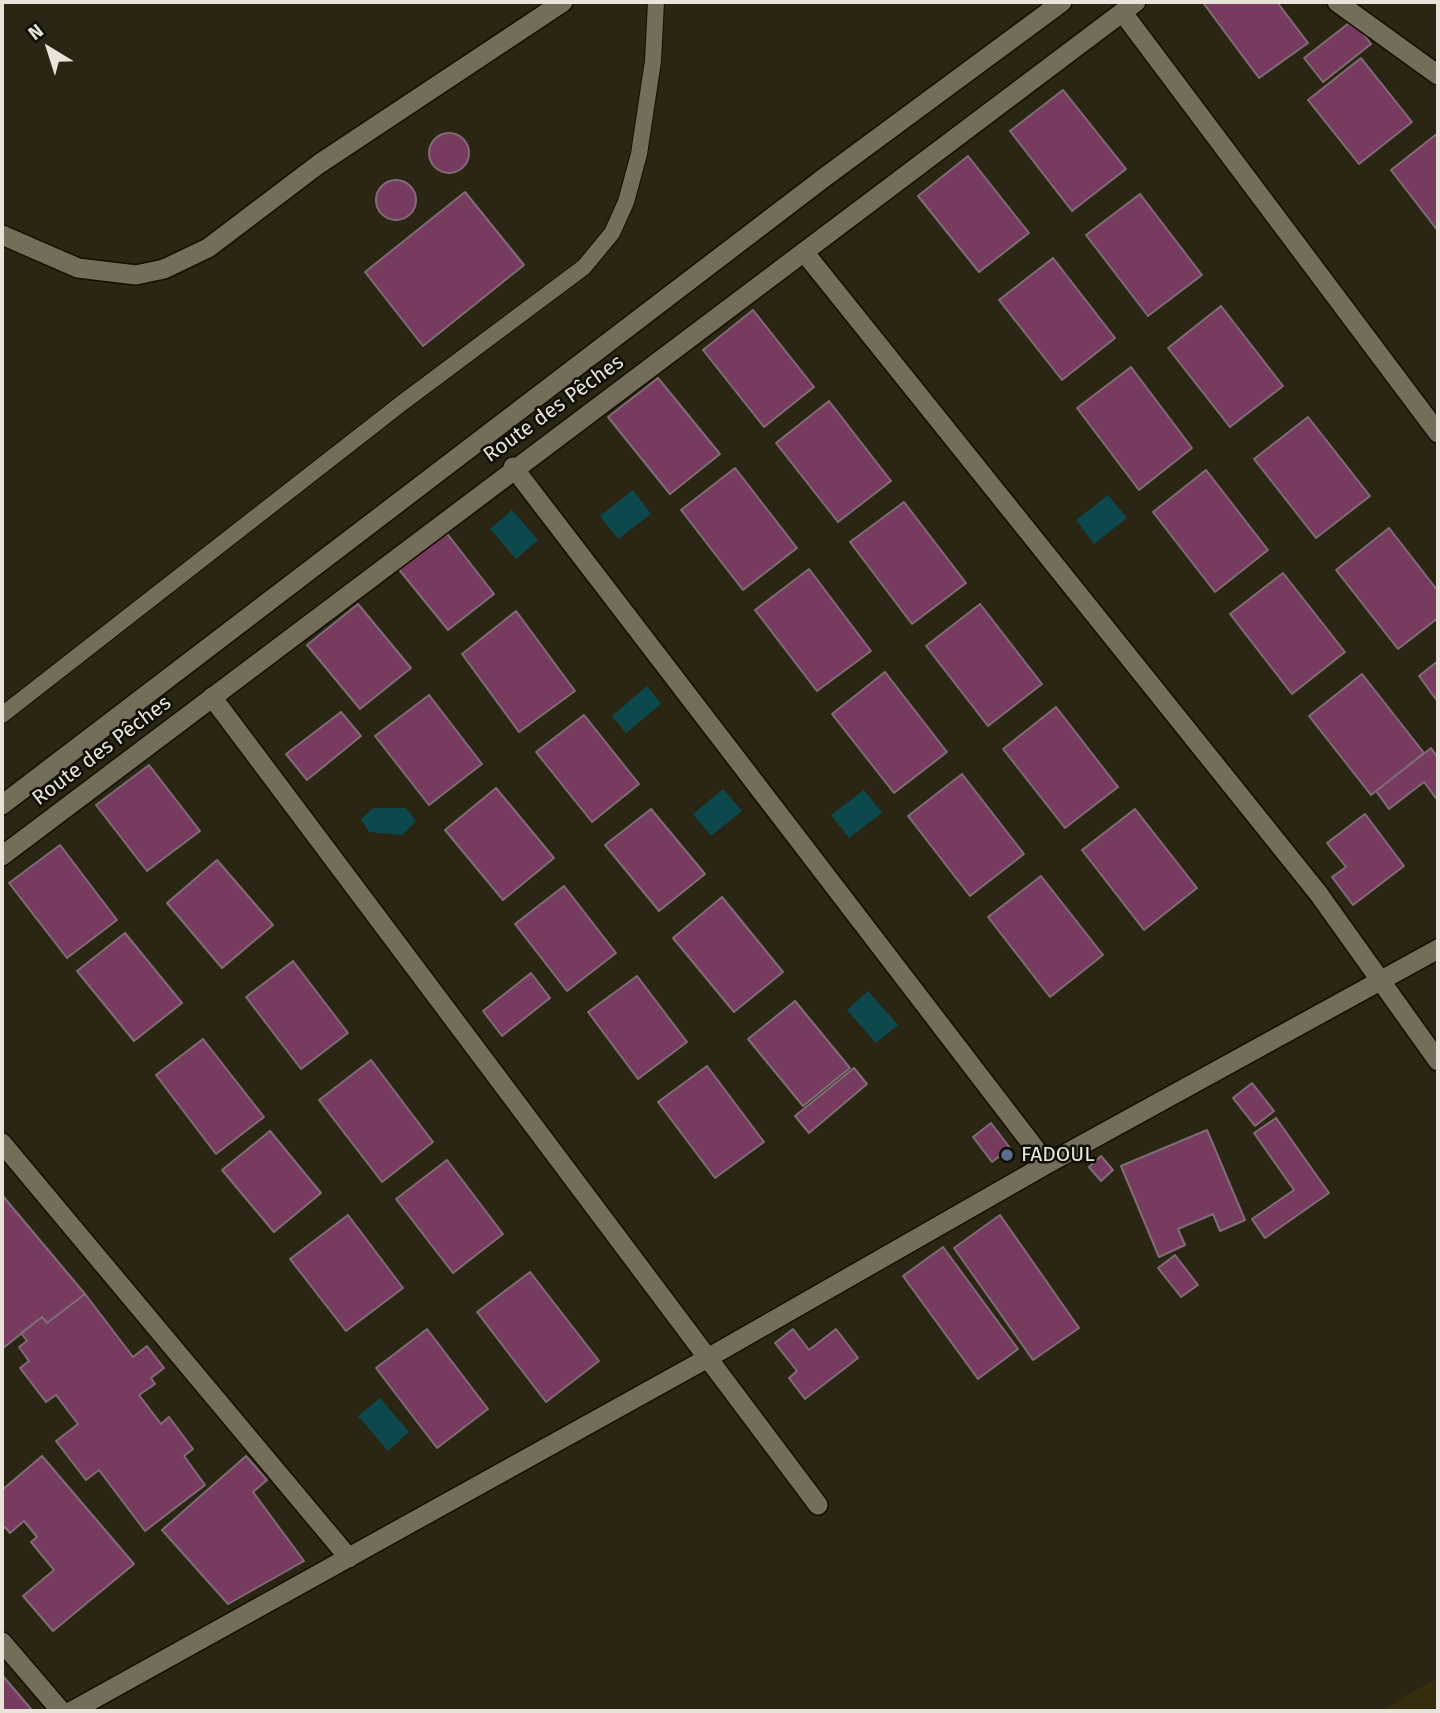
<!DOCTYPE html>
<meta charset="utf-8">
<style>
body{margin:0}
#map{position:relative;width:1440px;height:1713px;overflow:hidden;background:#2b2514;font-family:"Fira Sans",sans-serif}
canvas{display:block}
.frame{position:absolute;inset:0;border:4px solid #e8e4d9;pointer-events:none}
.north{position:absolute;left:14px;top:14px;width:70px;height:70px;-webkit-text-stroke:5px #110e07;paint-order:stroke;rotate:322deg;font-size:19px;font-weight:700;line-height:28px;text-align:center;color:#e8e4d9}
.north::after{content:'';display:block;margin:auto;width:24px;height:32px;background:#e8e4d9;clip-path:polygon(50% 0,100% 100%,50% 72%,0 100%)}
</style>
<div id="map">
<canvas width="1440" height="1713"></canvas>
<div class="frame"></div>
<div class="north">N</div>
</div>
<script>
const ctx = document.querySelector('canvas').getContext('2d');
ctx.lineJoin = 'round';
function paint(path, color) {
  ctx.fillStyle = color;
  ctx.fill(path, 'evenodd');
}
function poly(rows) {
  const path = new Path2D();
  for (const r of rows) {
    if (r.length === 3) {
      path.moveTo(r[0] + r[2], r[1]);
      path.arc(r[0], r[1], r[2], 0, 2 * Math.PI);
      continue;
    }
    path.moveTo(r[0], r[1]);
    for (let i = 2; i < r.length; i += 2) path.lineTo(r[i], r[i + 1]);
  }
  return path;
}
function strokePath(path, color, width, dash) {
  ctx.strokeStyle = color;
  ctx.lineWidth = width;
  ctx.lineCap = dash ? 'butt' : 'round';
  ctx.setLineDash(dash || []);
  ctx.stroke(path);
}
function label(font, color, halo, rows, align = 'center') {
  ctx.font = font + ' "Fira Sans",sans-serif';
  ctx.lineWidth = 5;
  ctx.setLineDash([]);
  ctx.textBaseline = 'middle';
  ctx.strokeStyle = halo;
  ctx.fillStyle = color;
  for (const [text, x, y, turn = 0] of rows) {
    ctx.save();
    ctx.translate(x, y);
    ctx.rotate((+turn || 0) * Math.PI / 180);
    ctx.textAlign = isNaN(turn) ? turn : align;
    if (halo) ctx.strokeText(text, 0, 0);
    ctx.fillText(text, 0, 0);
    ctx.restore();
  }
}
const sand = poly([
 [1438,1677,1438,1711,1381,1711]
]);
const water = poly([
 [633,490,651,514,618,539,600,516],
 [1108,495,1127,518,1094,544,1076,520],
 [512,510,538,540,516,559,490,529],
 [647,686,661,704,626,733,612,716],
 [723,789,742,811,711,836,693,814],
 [864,790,882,813,849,838,831,815],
 [373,808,406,808,416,821,402,835,369,832,361,819],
 [868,991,898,1025,876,1043,847,1010],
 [380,1398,409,1432,388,1451,358,1416]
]);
const building = poly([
 [1207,2,1277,2,1308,43,1259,78,1204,4,1207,2],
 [1353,20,1371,44,1323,82,1304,58,1353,20],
 [1361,58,1412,122,1359,164,1308,100,1361,58],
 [1063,90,1126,169,1072,211,1010,131,1063,90],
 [449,153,20],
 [1438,133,1438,231,1391,170,1438,133],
 [968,156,1029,233,979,272,918,196,968,156],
 [396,200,20],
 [465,192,524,265,423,346,365,272,465,192],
 [1140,194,1202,275,1148,316,1086,235,1140,194],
 [1053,258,1115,338,1062,380,999,300,1053,258],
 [1221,306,1283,386,1230,427,1168,348,1221,306],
 [753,310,814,387,764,427,703,350,753,310],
 [1131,367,1192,448,1139,490,1077,408,1131,367],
 [658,378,720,454,670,494,608,417,658,378],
 [829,401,891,481,838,522,776,443,829,401],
 [1308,417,1370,496,1316,538,1254,459,1308,417],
 [735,468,797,548,743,590,681,510,735,468],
 [1206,470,1268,550,1215,592,1153,512,1206,470],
 [904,502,966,583,912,624,850,542,904,502],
 [1389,528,1438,591,1438,618,1398,649,1336,570,1389,528],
 [445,531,494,594,448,630,397,567,445,531],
 [809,569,871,651,817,691,755,610,809,569],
 [1283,573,1345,652,1292,694,1230,614,1283,573],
 [358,604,411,668,360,709,307,645,358,604],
 [980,604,1042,684,988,726,926,646,980,604],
 [516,611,575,691,519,732,462,654,516,611],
 [1438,661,1438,702,1419,676,1438,661],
 [885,672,947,752,894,793,832,714,885,672],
 [1362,674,1424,753,1371,795,1309,716,1362,674],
 [429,695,482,764,429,805,375,736,429,695],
 [1056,707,1118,787,1065,828,1003,749,1056,707],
 [341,712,361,736,307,780,286,754,341,712],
 [584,715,639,784,592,822,536,752,584,715],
 [1431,748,1438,758,1438,801,1424,782,1389,809,1376,791,1431,748],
 [149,765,200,831,147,871,96,805,149,765],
 [962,774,1024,854,970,896,908,816,962,774],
 [496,788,554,858,503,900,445,830,496,788],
 [651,809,705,874,659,911,605,845,651,809],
 [1135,809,1197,888,1144,930,1082,850,1135,809],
 [1365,814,1404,866,1353,905,1332,877,1346,867,1327,843,1365,814],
 [60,845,117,920,67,958,9,883,60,845],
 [217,860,273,925,222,968,167,903,217,860],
 [1041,876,1103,955,1050,997,988,917,1041,876],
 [564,886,616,953,567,991,515,924,564,886],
 [722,897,783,972,734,1012,673,938,722,897],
 [125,933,182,1003,134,1041,77,971,125,933],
 [293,961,348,1033,301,1069,246,997,293,961],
 [531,973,550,998,502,1036,483,1011,531,973],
 [637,976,687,1042,638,1079,588,1012,637,976],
 [795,1001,850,1068,803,1106,748,1039,795,1001],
 [203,1039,264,1117,216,1154,156,1075,203,1039],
 [371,1060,433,1142,382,1182,319,1100,371,1060],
 [707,1066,764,1142,715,1178,658,1102,707,1066],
 [854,1068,867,1084,809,1133,795,1116,854,1068],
 [1252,1083,1274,1111,1255,1126,1233,1098,1252,1083],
 [1276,1118,1329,1193,1265,1238,1252,1219,1294,1190,1254,1133,1276,1118],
 [991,1123,1010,1148,992,1162,973,1137,991,1123],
 [1207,1130,1245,1220,1220,1231,1213,1214,1178,1229,1185,1245,1159,1257,1121,1166,1207,1130],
 [270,1131,321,1193,274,1232,222,1170,270,1131],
 [1101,1156,1113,1170,1101,1181,1089,1167,1101,1156],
 [447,1160,503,1234,453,1273,396,1199,447,1160],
 [2,1195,85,1294,47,1323,42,1317,2,1349,2,1195],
 [348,1215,403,1288,346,1331,290,1259,348,1215],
 [1000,1215,1079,1328,1033,1360,954,1248,1000,1215],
 [943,1247,1018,1349,978,1379,903,1276,943,1247],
 [1175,1255,1198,1285,1181,1297,1158,1268,1175,1255],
 [530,1272,599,1361,546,1402,477,1312,530,1272],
 [85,1294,133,1357,147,1346,164,1368,151,1378,155,1384,139,1395,161,1424,169,1417,193,1449,184,1456,205,1485,145,1531,99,1470,86,1480,56,1441,78,1424,56,1395,46,1402,20,1368,29,1361,19,1347,27,1341,21,1333,42,1317,47,1323,85,1294],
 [427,1329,488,1409,437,1448,376,1368,427,1329],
 [793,1329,809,1350,836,1329,858,1358,805,1399,789,1378,797,1371,775,1343,793,1329],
 [42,1456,134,1564,53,1631,23,1596,54,1570,31,1542,37,1537,24,1521,10,1533,5,1527,2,1530,2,1490,42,1456],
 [246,1456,267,1480,253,1492,304,1561,228,1604,162,1530,246,1456],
 [2,1675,31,1709,29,1711,2,1711,2,1675]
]);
const service = poly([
 [2,715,402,403,584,267,612,233,626,202,639,154,653,61,656,2]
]);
const minor = poly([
 [1337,2,1438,75],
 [1123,13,1438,433],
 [2,235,78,268,136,275,164,269,208,248,319,164,563,2],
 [804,252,1318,893,1438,1061],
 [513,467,1047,1164],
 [212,697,818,1505],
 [2,1143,349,1558],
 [2,1642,61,1711],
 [72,1711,706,1359,1047,1164,1438,949]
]);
const secondary = poly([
 [2,805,825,177,1062,2],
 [2,856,1136,2]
]);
const markers = [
 [1007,1155,7,"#5c6f8a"]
];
const streetNames = [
 ["Route des Pêches",554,409,-36],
 ["Route des Pêches",102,751,-37]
];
const poiNames = [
 ["FADOUL",1021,1155]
];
paint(sand, '#352d0c');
paint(water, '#0d484d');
paint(building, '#773b5f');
strokePath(building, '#806c76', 2);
strokePath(service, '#140e01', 18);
strokePath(minor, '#140e01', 22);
strokePath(secondary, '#140e01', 22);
strokePath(service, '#746d5a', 16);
strokePath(minor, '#746d5a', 19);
strokePath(secondary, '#746d5a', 19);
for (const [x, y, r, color] of markers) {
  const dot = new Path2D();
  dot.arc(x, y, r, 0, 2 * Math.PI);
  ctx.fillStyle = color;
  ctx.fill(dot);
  strokePath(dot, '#110e07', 2.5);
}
label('21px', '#e8e4d9', '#110e07', streetNames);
label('21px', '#e8e4d9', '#110e07', poiNames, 'left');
</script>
